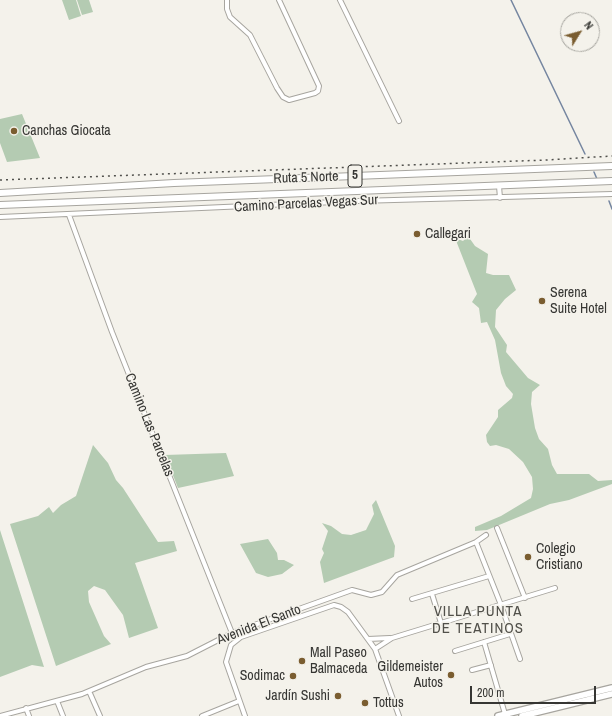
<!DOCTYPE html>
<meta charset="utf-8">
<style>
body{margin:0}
#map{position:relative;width:612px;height:716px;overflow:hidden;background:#f4f2eb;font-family:"Archivo Narrow",sans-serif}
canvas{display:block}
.north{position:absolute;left:560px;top:12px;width:40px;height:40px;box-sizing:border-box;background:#f4f2eb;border:1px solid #a8a7a1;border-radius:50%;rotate:53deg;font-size:11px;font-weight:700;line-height:16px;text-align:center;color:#363633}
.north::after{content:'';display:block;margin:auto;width:14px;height:18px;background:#7a5d30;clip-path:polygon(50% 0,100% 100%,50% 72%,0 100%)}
.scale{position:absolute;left:470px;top:686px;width:126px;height:18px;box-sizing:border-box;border:2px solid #363633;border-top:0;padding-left:5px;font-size:12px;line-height:14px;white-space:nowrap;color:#363633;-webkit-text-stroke:3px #f4f2eb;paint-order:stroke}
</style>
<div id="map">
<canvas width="612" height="716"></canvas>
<div class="north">N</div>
<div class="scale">200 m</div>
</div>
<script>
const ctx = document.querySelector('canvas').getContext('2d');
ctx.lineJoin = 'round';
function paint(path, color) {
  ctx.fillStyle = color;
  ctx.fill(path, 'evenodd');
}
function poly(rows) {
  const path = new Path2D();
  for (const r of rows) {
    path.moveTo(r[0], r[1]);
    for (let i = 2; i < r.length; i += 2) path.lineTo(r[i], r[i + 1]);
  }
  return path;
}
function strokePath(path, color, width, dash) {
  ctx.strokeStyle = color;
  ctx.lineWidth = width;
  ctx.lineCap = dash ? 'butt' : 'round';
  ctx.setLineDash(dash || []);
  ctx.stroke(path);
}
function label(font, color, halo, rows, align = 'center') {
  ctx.font = font + ' "Archivo Narrow",sans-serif';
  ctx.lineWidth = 3;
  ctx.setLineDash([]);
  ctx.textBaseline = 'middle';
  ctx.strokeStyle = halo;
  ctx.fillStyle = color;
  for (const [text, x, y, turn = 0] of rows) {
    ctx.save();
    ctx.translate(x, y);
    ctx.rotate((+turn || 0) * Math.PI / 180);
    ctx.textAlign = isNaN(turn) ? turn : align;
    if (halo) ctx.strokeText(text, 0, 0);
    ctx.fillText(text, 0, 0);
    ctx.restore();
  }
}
const green = poly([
 [62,0,76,0,81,16,69,20],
 [77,0,89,0,93,12,82,15],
 [22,114,40,158,7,162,0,143,0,119],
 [468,236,475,246,488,254,486,273,493,275,509,275,516,290,505,299,496,310,495,327,507,345,506,352,528,378,540,385,532,392,531,404,535,428,539,439,548,449,552,465,557,474,589,474,598,481,612,480,612,484,569,500,550,504,487,530,475,531,475,527,501,516,531,498,533,489,532,477,523,462,509,449,496,445,490,446,487,442,486,435,498,417,498,410,512,398,513,394,506,386,501,373,495,340,487,322,481,323,479,308,472,302,477,294,455,238,463,241],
 [93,445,108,463,116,480,123,488,158,542,174,541,177,551,135,563,158,628,129,638,123,615,105,590,94,586,88,591,89,602,104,636,111,644,56,666,10,524,38,516,49,507,53,513,61,505,76,496],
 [226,453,234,476,178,488,165,455],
 [376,500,395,546,394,557,324,583,320,562,324,553,322,549,328,531,322,523,331,526,342,534,351,535,366,530,374,514,372,505],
 [0,530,44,667,32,665,0,677],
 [268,539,277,553,278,560,284,560,294,565,282,574,268,577,256,573,240,544]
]);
const stream = poly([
 [511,0,585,154],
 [594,172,597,179],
 [609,201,612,209]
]);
const minor = poly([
 [227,0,227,9,230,17,250,35,277,88,283,97,289,100,315,93,318,91,319,86,279,0],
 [340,0,399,121],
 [499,186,500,198],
 [69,215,112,332,232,633],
 [0,217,358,201,612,194],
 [497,528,525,598],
 [476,542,501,605,520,659],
 [432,594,441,623],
 [412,599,489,576],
 [368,639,390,638],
 [484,642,505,714],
 [375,649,392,638,555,588],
 [455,651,510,634],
 [472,670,491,665],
 [89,691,100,716],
 [57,701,63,716],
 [26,708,29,716],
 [0,716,82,694,146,667,187,656,232,633,352,590,371,595,382,592,397,575,476,542,486,535],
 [202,716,239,701],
 [245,716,226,662,231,645,241,637,334,605,341,607,348,612,375,649,399,716]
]);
const major = poly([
 [498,716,612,688],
 [522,716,612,694]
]);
const highway = poly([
 [0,193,174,183,612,166],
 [0,205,612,181]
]);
const rail = poly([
 [0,180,546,160,612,156]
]);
const markers = [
 [14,131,4,"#7a5d30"],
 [417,234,4,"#7a5d30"],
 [542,301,4,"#7a5d30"],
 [528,557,4,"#7a5d30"],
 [302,661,4,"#7a5d30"],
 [451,675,4,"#7a5d30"],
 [293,676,4,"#7a5d30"],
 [338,696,4,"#7a5d30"],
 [365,703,4,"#7a5d30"]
];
const shields = [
 [355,176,14]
];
const shieldNames = [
 ["5",355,176]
];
const poiNames = [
 ["Canchas Giocata",22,131],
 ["Callegari",425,234],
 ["Serena",550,293],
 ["Suite Hotel",550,309],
 ["Colegio",536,549],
 ["Cristiano",536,565],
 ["Mall Paseo",310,653],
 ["Balmaceda",310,669],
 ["Gildemeister",443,667,"right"],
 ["Autos",443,683,"right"],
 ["Sodimac",285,676,"right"],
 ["Jardín Sushi",330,696,"right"],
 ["Tottus",373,703]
];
const streetNames = [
 ["Ruta 5 Norte",306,178,-2],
 ["Camino Parcelas Vegas Sur",306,204,-3],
 ["Camino Las Parcelas",149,425,68],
 ["Avenida El Santo",259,625,-21]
];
const neighbourhoodNames = [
 ["VILLA PUNTA",478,612],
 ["DE TEATINOS",478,629]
];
paint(green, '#b4cbb2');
strokePath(stream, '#7586a0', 1.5);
strokePath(minor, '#a7a59f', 6);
strokePath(major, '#a7a59f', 8);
strokePath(highway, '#a7a59f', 8);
strokePath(minor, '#fff', 4);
strokePath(major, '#fff', 5.5);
strokePath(highway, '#fff', 6);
strokePath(rail, '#51514d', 1.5, [2, 4]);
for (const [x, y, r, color] of markers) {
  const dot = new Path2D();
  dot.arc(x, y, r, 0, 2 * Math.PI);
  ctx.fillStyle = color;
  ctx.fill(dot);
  strokePath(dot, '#f4f2eb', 1.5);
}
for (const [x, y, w] of shields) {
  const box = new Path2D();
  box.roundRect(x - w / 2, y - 11, w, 22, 3);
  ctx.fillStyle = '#f4f2eb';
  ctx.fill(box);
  strokePath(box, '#363633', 1);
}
label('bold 13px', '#363633', null, shieldNames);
label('14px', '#363633', '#f4f2eb', poiNames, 'left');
label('14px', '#363633', '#f4f2eb', streetNames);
ctx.letterSpacing = '1px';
label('15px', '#51504a', '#f4f2eb', neighbourhoodNames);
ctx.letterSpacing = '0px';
</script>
